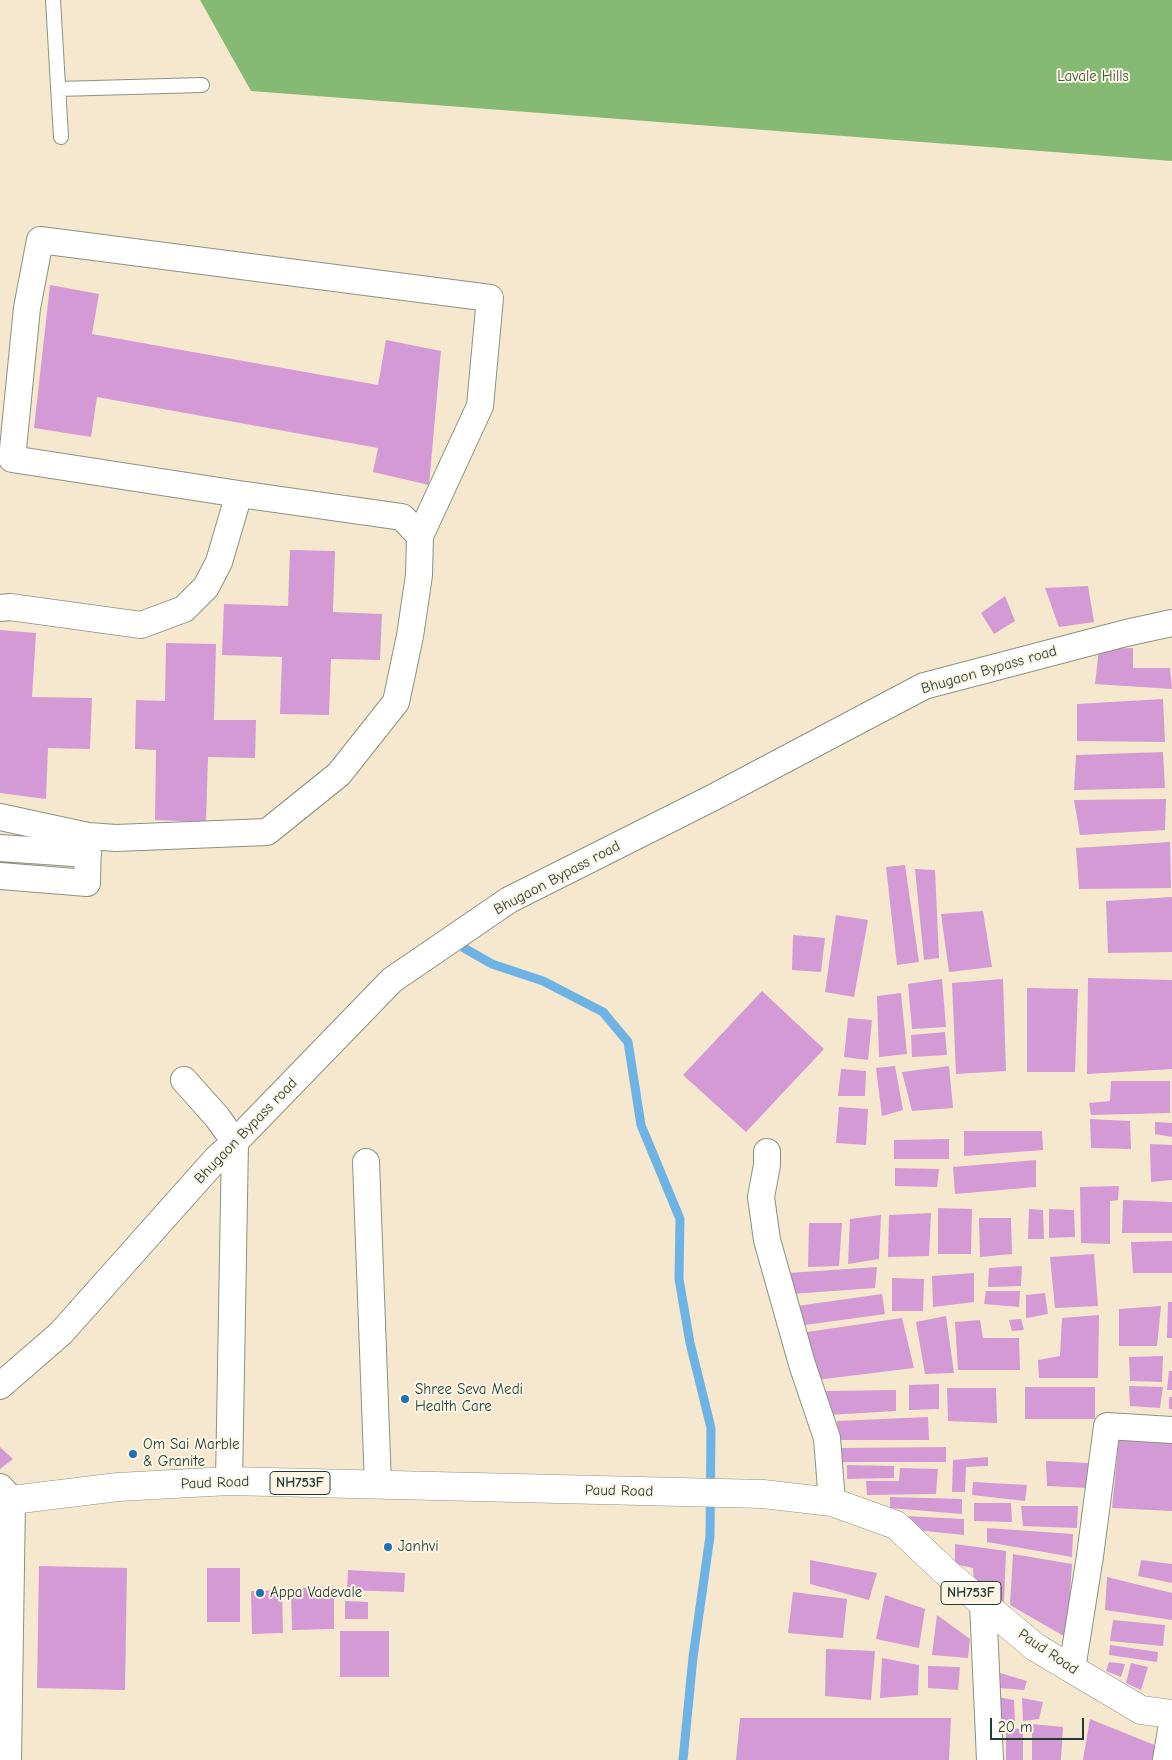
<!DOCTYPE html>
<style>
body{margin:0}
#map{position:relative;width:1172px;height:1760px;overflow:hidden;background:#f6e8cf;font-family:"Comic Neue",sans-serif}
canvas{display:block}
.scale{position:absolute;left:990px;top:1718px;width:94px;height:22px;box-sizing:border-box;border:2px solid #1f3d34;border-top:0;padding-left:6px;font-size:15px;line-height:18px;white-space:nowrap;color:#1f3d34;-webkit-text-stroke:4px #fcf5e5;paint-order:stroke}
</style>
<div id="map">
<canvas width="1172" height="1760"></canvas>
<div class="scale">20 m</div>
</div>
<script>
const ctx = document.querySelector('canvas').getContext('2d');
ctx.lineJoin = 'round';
function paint(path, color) {
  ctx.fillStyle = color;
  ctx.fill(path, 'evenodd');
}
function poly(rows) {
  const path = new Path2D();
  for (const r of rows) {
    path.moveTo(r[0], r[1]);
    for (let i = 2; i < r.length; i += 2) path.lineTo(r[i], r[i + 1]);
  }
  return path;
}
function strokePath(path, color, width, dash) {
  ctx.strokeStyle = color;
  ctx.lineWidth = width;
  ctx.lineCap = dash ? 'butt' : 'round';
  ctx.setLineDash(dash || []);
  ctx.stroke(path);
}
function label(font, color, halo, rows, align = 'center') {
  ctx.font = font + ' "Comic Neue",sans-serif';
  ctx.lineWidth = 4;
  ctx.setLineDash([]);
  ctx.textBaseline = 'middle';
  ctx.strokeStyle = halo;
  ctx.fillStyle = color;
  for (const [text, x, y, turn = 0] of rows) {
    ctx.save();
    ctx.translate(x, y);
    ctx.rotate((+turn || 0) * Math.PI / 180);
    ctx.textAlign = isNaN(turn) ? turn : align;
    if (halo) ctx.strokeText(text, 0, 0);
    ctx.fillText(text, 0, 0);
    ctx.restore();
  }
}
const forest = poly([
 [200,0,1172,0,1172,161,251,91]
]);
const stream = poly([
 [464,948,492,964,543,981,603,1012,628,1042,641,1125,680,1219,679,1279,690,1343,711,1428,710,1536,693,1657,683,1760]
]);
const building = poly([
 [50,285,99,294,92,334,378,385,386,340,441,351,429,485,373,472,378,448,97,397,91,437,34,428],
 [290,550,335,551,333,612,382,614,380,660,331,659,329,715,280,714,282,657,222,655,224,604,288,606],
 [1088,586,1094,622,1059,627,1045,588],
 [1005,596,1015,621,994,634,981,613],
 [0,630,36,633,32,697,92,698,90,749,48,748,46,799,0,793],
 [166,643,216,644,214,720,256,720,255,758,208,757,206,822,155,820,156,750,135,749,136,700,165,701],
 [1133,648,1133,668,1170,668,1172,689,1095,684,1099,649],
 [1163,699,1165,742,1077,741,1077,704],
 [1163,752,1165,788,1074,790,1076,755],
 [1166,799,1165,830,1080,835,1074,800],
 [1170,842,1171,888,1079,889,1076,848],
 [905,865,919,962,897,965,886,867],
 [915,869,935,870,939,958,924,960],
 [1172,897,1172,952,1108,953,1106,901],
 [983,911,992,967,949,972,941,914],
 [836,915,868,920,854,997,825,992],
 [793,935,825,938,821,972,792,970],
 [1088,978,1172,980,1172,1069,1087,1074],
 [942,979,946,1027,912,1029,908,984],
 [1003,979,1006,1071,956,1074,952,983],
 [1027,988,1078,989,1075,1072,1027,1072],
 [762,991,824,1049,746,1132,683,1075],
 [901,993,907,1054,879,1057,877,996],
 [848,1018,872,1020,868,1060,844,1057],
 [945,1032,947,1055,912,1057,911,1035],
 [895,1066,903,1110,882,1116,876,1068],
 [949,1066,953,1108,912,1111,902,1072],
 [841,1069,866,1071,865,1096,838,1096],
 [1111,1081,1170,1081,1170,1113,1091,1115,1089,1103,1110,1101],
 [839,1107,868,1109,866,1145,836,1143],
 [1090,1119,1130,1121,1131,1149,1091,1148],
 [1155,1122,1172,1123,1172,1137,1155,1134],
 [964,1131,1042,1131,1043,1150,964,1156],
 [949,1139,949,1159,894,1159,894,1140],
 [1150,1144,1172,1145,1172,1180,1151,1182],
 [1036,1160,1036,1187,955,1194,953,1167],
 [895,1168,939,1169,937,1187,895,1186],
 [1119,1186,1118,1200,1110,1201,1110,1244,1081,1243,1080,1187],
 [1123,1200,1172,1202,1172,1233,1122,1233],
 [938,1208,972,1209,971,1254,938,1254],
 [1029,1209,1043,1210,1044,1239,1028,1239],
 [1049,1209,1074,1210,1075,1237,1049,1238],
 [931,1213,929,1256,888,1257,889,1215],
 [881,1215,879,1259,848,1264,850,1219],
 [979,1218,1011,1218,1012,1254,980,1257],
 [809,1223,842,1223,839,1266,808,1267],
 [1172,1241,1172,1273,1133,1273,1131,1242],
 [1094,1254,1098,1306,1055,1308,1050,1257],
 [1022,1266,1021,1286,988,1287,989,1268],
 [877,1267,875,1288,791,1294,788,1273],
 [974,1273,974,1302,933,1307,932,1276],
 [892,1278,924,1279,923,1311,892,1311],
 [986,1291,1020,1291,1019,1307,984,1304],
 [1045,1293,1048,1314,1026,1318,1026,1295],
 [882,1294,885,1314,805,1325,797,1306],
 [1168,1302,1172,1302,1172,1338,1167,1338],
 [1161,1306,1157,1346,1119,1346,1119,1309],
 [1099,1315,1098,1378,1039,1378,1038,1360,1060,1356,1062,1318],
 [946,1316,954,1373,925,1374,916,1322],
 [902,1318,914,1368,816,1380,807,1332],
 [1021,1319,1024,1330,1012,1331,1009,1320],
 [980,1320,983,1338,1019,1338,1020,1370,958,1370,955,1322],
 [1163,1356,1162,1382,1130,1381,1129,1357],
 [1169,1371,1172,1371,1172,1390,1167,1390],
 [939,1384,939,1409,909,1410,909,1385],
 [1129,1386,1163,1387,1160,1408,1130,1406],
 [1025,1387,1095,1387,1095,1419,1025,1419],
 [947,1388,996,1388,997,1423,948,1421],
 [896,1390,896,1411,828,1415,826,1391],
 [1169,1397,1172,1397,1172,1409,1169,1409],
 [928,1417,929,1440,839,1440,837,1421],
 [1119,1438,1172,1442,1172,1511,1112,1508],
 [0,1447,13,1459,0,1469],
 [946,1447,946,1462,842,1462,841,1448],
 [988,1457,988,1466,966,1467,965,1492,952,1492,953,1460],
 [1046,1461,1089,1463,1088,1488,1047,1486],
 [847,1465,894,1466,894,1478,847,1479],
 [900,1468,938,1469,936,1494,867,1495,866,1481,899,1481],
 [973,1482,1027,1485,1025,1501,972,1495],
 [890,1497,962,1499,962,1514,890,1508],
 [974,1503,1011,1503,1012,1522,974,1521],
 [1021,1506,1078,1506,1077,1528,1023,1526],
 [905,1516,964,1519,964,1535,906,1529],
 [987,1528,1073,1534,1072,1557,987,1542],
 [955,1544,1006,1551,1004,1602,974,1586,973,1568,955,1564],
 [1013,1554,1072,1564,1067,1638,1010,1605],
 [810,1560,877,1573,869,1600,810,1584],
 [1141,1560,1172,1564,1172,1583,1138,1576],
 [39,1566,127,1568,125,1690,37,1688],
 [207,1568,240,1568,240,1622,207,1622],
 [348,1570,405,1573,404,1592,347,1590],
 [1107,1577,1172,1593,1172,1620,1105,1610],
 [334,1587,334,1629,292,1630,291,1588],
 [282,1590,283,1633,252,1634,251,1591],
 [793,1592,847,1599,843,1638,788,1633],
 [885,1595,925,1609,919,1648,876,1639],
 [345,1601,368,1602,368,1619,345,1619],
 [937,1615,970,1639,968,1658,932,1655],
 [1113,1620,1165,1625,1163,1646,1110,1641],
 [340,1631,389,1631,389,1677,340,1677],
 [1110,1645,1158,1652,1157,1662,1109,1655],
 [826,1649,875,1651,871,1700,825,1696],
 [882,1658,919,1665,918,1695,880,1698],
 [1109,1662,1125,1664,1121,1677,1106,1671],
 [1131,1663,1148,1667,1141,1690,1126,1683],
 [928,1666,960,1667,958,1690,928,1688],
 [1000,1673,1027,1681,1024,1690,1000,1688],
 [998,1697,1014,1700,1015,1721,998,1719],
 [1022,1698,1043,1702,1039,1719,1023,1721],
 [740,1718,951,1718,949,1760,736,1760],
 [1090,1719,1157,1746,1155,1760,1083,1760],
 [1032,1724,1063,1727,1061,1760,1032,1760],
 [1006,1728,1023,1729,1023,1760,1006,1760]
]);
const lane = poly([
 [53,0,61,137],
 [58,89,202,85]
]);
const street = poly([
 [0,608,10,607,141,625,184,609,206,587,219,562,239,494],
 [0,817,88,836],
 [0,848,88,854],
 [0,876,87,883,88,836,116,838,267,832,339,774,396,702,410,636,419,575,420,536,402,517,239,494,12,459,27,308,40,240,490,298,480,406,420,536],
 [184,1080,217,1117,235,1142,229,1481],
 [767,1152,767,1165,761,1197,767,1240,802,1364,827,1438,832,1502],
 [366,1162,378,1485],
 [0,1386,61,1333,217,1158,235,1142,392,980,509,900,714,797,924,686,1126,633,1172,623],
 [0,1487,12,1500,8,1760],
 [983,1603,990,1760],
 [1072,1669,1090,1556,1107,1426,1172,1430],
 [1166,1760,1172,1724]
]);
const primary = poly([
 [0,1503,12,1500,118,1487,229,1481,763,1494,832,1502,896,1525,948,1574,1035,1647,1141,1710,1172,1714]
]);
const markers = [
 [405,1399,5,"#1f6fb2"],
 [133,1454,5,"#1f6fb2"],
 [388,1547,5,"#1f6fb2"],
 [260,1593,5,"#1f6fb2"]
];
const shields = [
 [300,1483,60],
 [971,1593,60]
];
const shieldNames = [
 ["NH753F",300,1483],
 ["NH753F",971,1593]
];
const parkNames = [
 ["Lavale Hills",1093,77]
];
const streetNames = [
 ["Bhugaon Bypass road",989,670,-16],
 ["Bhugaon Bypass road",557,878,-28],
 ["Bhugaon Bypass road",246,1131,-46],
 ["Paud Road",215,1483,-2],
 ["Paud Road",619,1491,1],
 ["Paud Road",1048,1652,34]
];
const poiNames = [
 ["Shree Seva Medi",415,1390],
 ["Health Care",415,1407],
 ["Om Sai Marble",143,1445],
 ["& Granite",143,1462],
 ["Janhvi",398,1547],
 ["Appa Vadevale",270,1593]
];
paint(forest, '#86b974');
strokePath(stream, '#6db4e4', 9);
paint(building, '#d49ad6');
strokePath(lane, '#8a9282', 16);
strokePath(street, '#8a9282', 28);
strokePath(primary, '#8a9282', 29);
strokePath(lane, '#fff', 14);
strokePath(street, '#fff', 26);
strokePath(primary, '#fff', 28);
for (const [x, y, r, color] of markers) {
  const dot = new Path2D();
  dot.arc(x, y, r, 0, 2 * Math.PI);
  ctx.fillStyle = color;
  ctx.fill(dot);
  strokePath(dot, '#fcf5e5', 2);
}
for (const [x, y, w] of shields) {
  const box = new Path2D();
  box.roundRect(x - w / 2, y - 11.5, w, 23, 4);
  ctx.fillStyle = '#fcf5e5';
  ctx.fill(box);
  strokePath(box, '#1f3d34', 1);
}
label('bold 14px', '#1f3d34', null, shieldNames);
label('15px', '#3b5c45', '#fcf5e5', parkNames);
label('15px', '#1f3d34', '#fcf5e5', streetNames);
label('15px', '#1f3d34', '#fcf5e5', poiNames, 'left');
</script>
